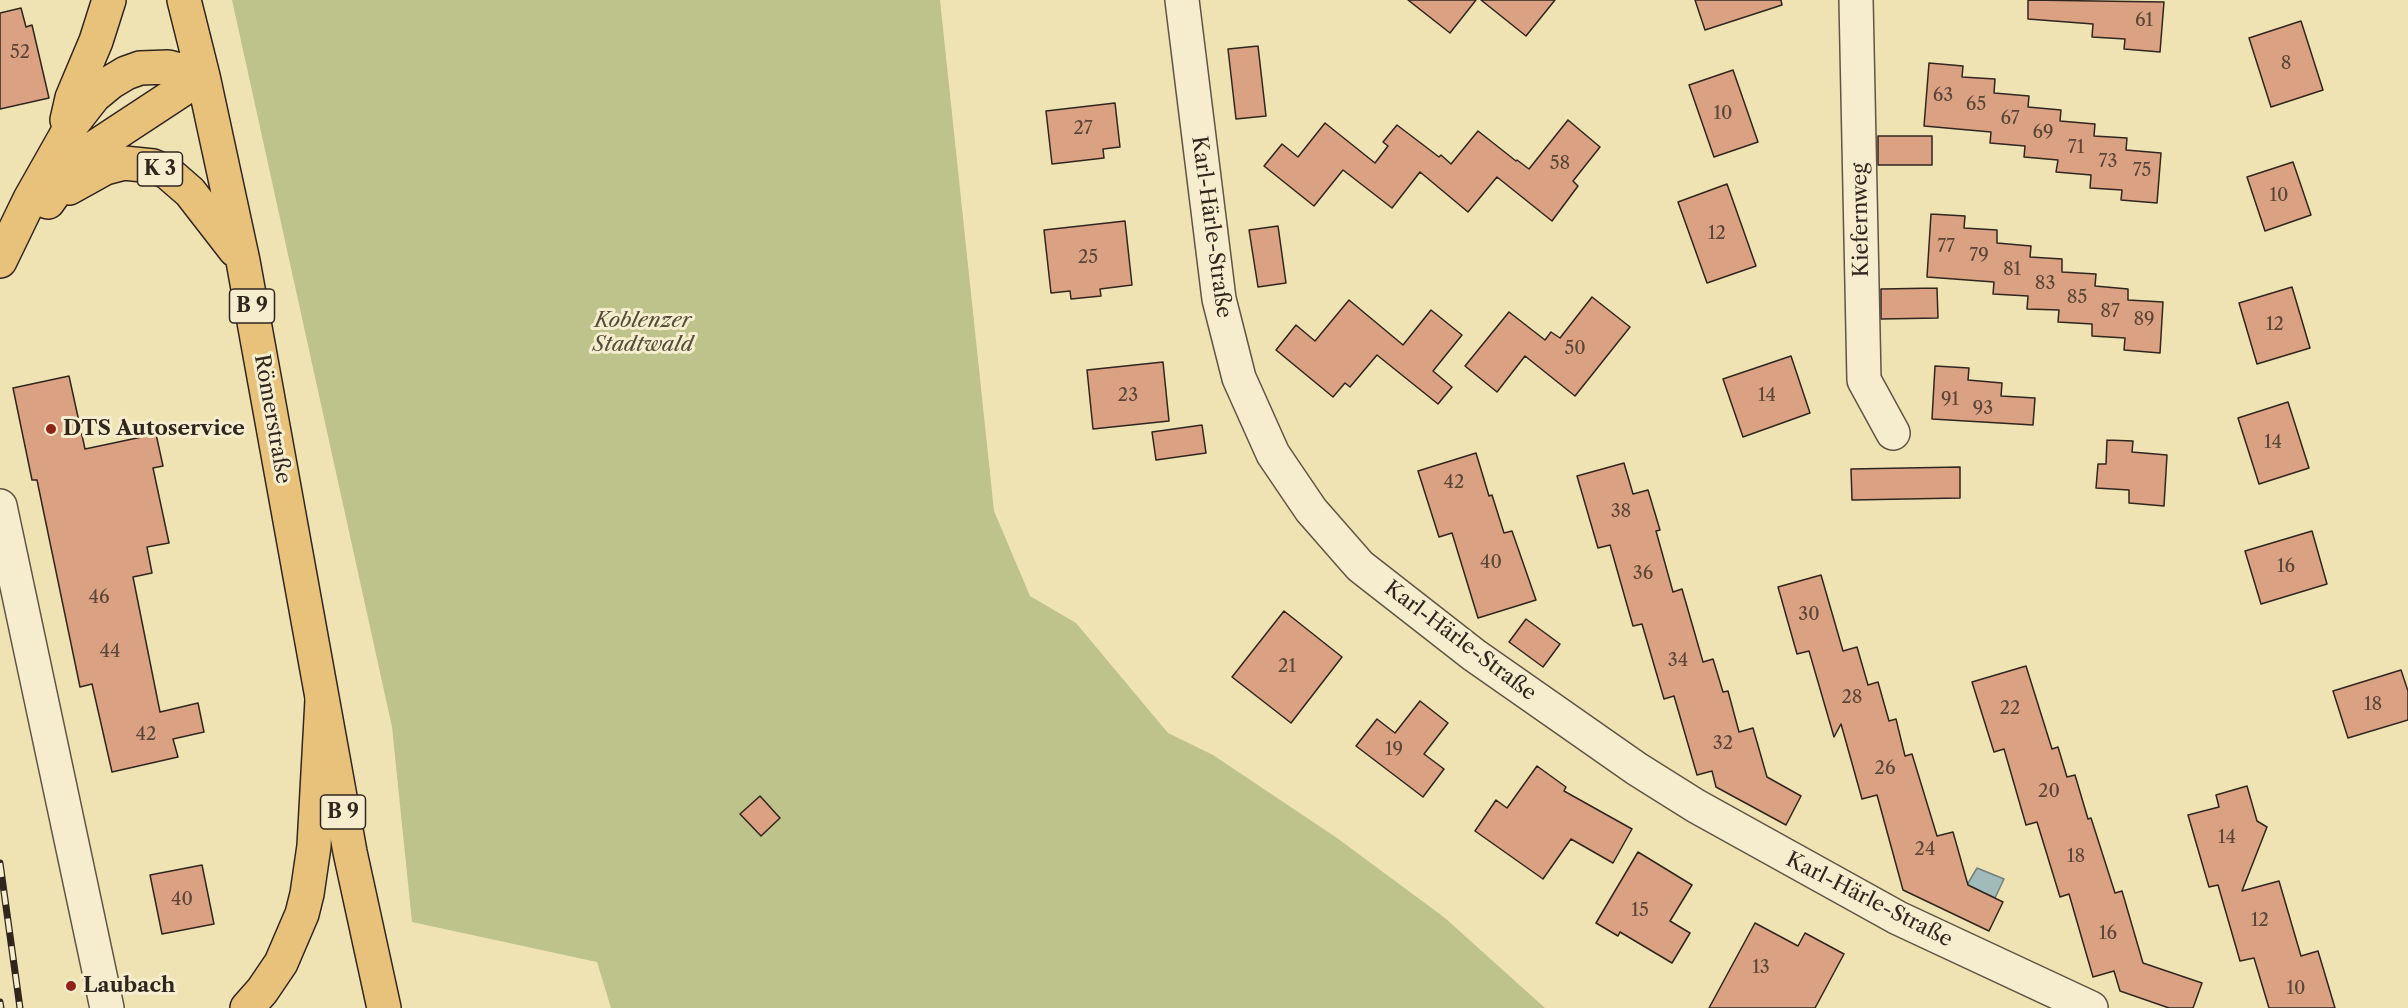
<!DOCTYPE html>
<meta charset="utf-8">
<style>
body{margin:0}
canvas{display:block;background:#efe3b4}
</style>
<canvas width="2408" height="1008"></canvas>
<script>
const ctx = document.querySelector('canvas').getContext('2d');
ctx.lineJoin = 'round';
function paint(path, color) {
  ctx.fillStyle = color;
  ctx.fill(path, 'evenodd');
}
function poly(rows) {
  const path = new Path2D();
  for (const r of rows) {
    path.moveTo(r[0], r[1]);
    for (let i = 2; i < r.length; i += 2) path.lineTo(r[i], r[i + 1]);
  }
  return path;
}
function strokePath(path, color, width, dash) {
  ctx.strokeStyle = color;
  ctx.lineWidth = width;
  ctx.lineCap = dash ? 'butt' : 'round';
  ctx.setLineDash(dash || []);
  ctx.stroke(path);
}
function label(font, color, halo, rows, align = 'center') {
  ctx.font = font + ' "Libre Caslon Text",serif';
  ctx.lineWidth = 6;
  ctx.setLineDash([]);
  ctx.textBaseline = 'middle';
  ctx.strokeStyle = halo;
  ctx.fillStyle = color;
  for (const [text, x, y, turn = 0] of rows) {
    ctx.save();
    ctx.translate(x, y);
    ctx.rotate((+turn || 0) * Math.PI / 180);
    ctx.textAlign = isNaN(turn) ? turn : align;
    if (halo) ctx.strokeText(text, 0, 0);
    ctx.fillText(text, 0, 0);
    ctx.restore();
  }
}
const green = poly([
 [232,0,940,0,994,511,1030,596,1076,623,1168,733,1213,755,1337,838,1445,918,1545,1008,611,1008,597,962,412,922,392,727]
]);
const water = poly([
 [1977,868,2004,879,1995,898,1967,885,1977,868]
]);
const building = poly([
 [1408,0,1476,0,1450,33,1408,0],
 [1481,0,1555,0,1526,36,1481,0],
 [1695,0,1781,0,1782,5,1705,30,1695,0],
 [2028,0,2164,2,2160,52,2124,49,2125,39,2092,37,2093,24,2028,19,2028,0],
 [21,8,26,27,32,25,49,98,0,109,0,13,21,8],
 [2301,21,2323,90,2271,107,2249,38,2301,21],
 [1258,46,1266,116,1236,119,1228,49,1258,46],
 [1929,63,1963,66,1962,77,1995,79,1994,93,2029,96,2028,107,2061,110,2060,121,2095,124,2094,136,2127,138,2126,150,2161,153,2157,203,2121,200,2122,190,2090,188,2091,175,2056,172,2058,160,2024,157,2025,146,1990,143,1991,132,1924,126,1929,63],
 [1733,70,1758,142,1714,157,1689,85,1733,70],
 [1115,103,1120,147,1103,149,1104,158,1052,164,1046,111,1115,103],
 [1568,120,1600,147,1573,181,1578,186,1552,221,1497,177,1468,212,1420,172,1392,208,1343,170,1314,206,1264,166,1282,144,1298,157,1325,123,1375,163,1388,146,1383,142,1397,125,1439,157,1441,155,1451,164,1478,131,1516,161,1517,160,1529,169,1568,120],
 [1878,136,1932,136,1932,165,1878,165,1878,136],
 [2293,162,2311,215,2265,231,2247,177,2293,162],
 [1727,184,1756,266,1707,283,1678,202,1727,184],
 [1931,214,1965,216,1964,228,1997,230,1997,243,2031,246,2030,257,2062,259,2062,272,2096,274,2095,286,2128,289,2128,300,2163,302,2160,353,2124,350,2125,338,2092,336,2092,324,2058,322,2059,310,2027,309,2028,296,1993,294,1994,282,1927,277,1931,214],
 [1125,221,1132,285,1100,289,1101,296,1071,299,1070,291,1051,293,1044,230,1125,221],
 [1278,226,1286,283,1258,287,1249,230,1278,226],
 [2292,287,2310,348,2257,364,2239,303,2292,287],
 [1937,288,1938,318,1881,319,1881,289,1937,288],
 [1592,297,1630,327,1575,396,1525,356,1497,392,1465,366,1509,312,1545,340,1551,332,1560,338,1592,297],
 [1349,300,1403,345,1431,310,1462,335,1433,371,1452,387,1438,404,1377,355,1350,387,1345,383,1333,397,1276,350,1296,325,1315,341,1349,300],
 [1791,356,1810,413,1743,437,1723,379,1791,356],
 [1163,362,1169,421,1093,429,1087,370,1163,362],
 [1935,366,1969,368,1968,380,2002,383,2001,396,2035,398,2033,425,1932,419,1935,366],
 [69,376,85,449,156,434,163,466,153,468,169,543,147,547,152,573,133,577,160,712,198,703,204,732,173,739,178,757,112,772,92,684,80,687,37,480,32,480,13,388,69,376],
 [2288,402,2309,468,2259,484,2238,418,2288,402],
 [1202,425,1206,453,1156,460,1152,432,1202,425],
 [2107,440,2133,441,2132,452,2167,455,2164,506,2129,503,2129,490,2096,488,2098,464,2106,464,2107,440],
 [1476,453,1489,496,1492,495,1504,533,1512,531,1536,600,1478,618,1452,533,1439,537,1418,471,1476,453],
 [1624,463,1633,494,1648,490,1660,530,1656,531,1673,592,1682,589,1703,662,1713,659,1723,692,1728,691,1739,732,1753,728,1767,777,1801,796,1786,825,1716,787,1712,771,1697,775,1674,696,1664,699,1642,624,1633,626,1610,545,1598,548,1577,476,1624,463],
 [1960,467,1960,498,1852,500,1851,469,1960,467],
 [2312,531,2327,584,2261,604,2245,551,2312,531],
 [1821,575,1843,651,1857,647,1868,685,1878,682,1889,721,1896,719,1905,756,1912,754,1937,836,1953,832,1968,885,2003,902,1989,931,1903,890,1877,795,1862,799,1841,724,1834,737,1809,651,1797,654,1778,587,1821,575],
 [1284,611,1342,657,1291,723,1232,677,1284,611],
 [1526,619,1560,644,1543,667,1509,642,1526,619],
 [2026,666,2052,749,2058,747,2067,777,2075,775,2088,819,2091,818,2115,893,2122,891,2143,963,2202,983,2193,1008,2169,1008,2120,991,2114,971,2093,977,2069,894,2060,897,2037,822,2026,825,2004,749,1994,752,1972,682,2026,666],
 [2401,670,2408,691,2408,720,2348,738,2333,691,2401,670],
 [1420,701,1448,723,1424,754,1444,769,1423,797,1356,746,1377,719,1395,733,1420,701],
 [1537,766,1566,787,1564,791,1632,829,1613,863,1571,839,1543,879,1475,831,1496,800,1507,808,1537,766],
 [2247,786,2257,821,2267,827,2242,891,2279,881,2301,956,2318,951,2335,1008,2269,1008,2254,958,2240,961,2218,885,2209,887,2188,815,2219,807,2216,795,2247,786],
 [760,796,780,818,761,836,740,814,760,796],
 [1638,852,1692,885,1670,921,1690,933,1672,963,1620,932,1618,936,1596,923,1638,852],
 [202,865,214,924,162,934,150,875,202,865],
 [1755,923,1798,946,1805,933,1844,954,1815,1008,1709,1008,1755,923]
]);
const minor = poly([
 [1182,0,1219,299,1239,378,1273,454,1311,510,1360,566,1474,655,1637,769,1696,806,1898,918,2091,1008],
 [1856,0,1864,380,1893,433],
 [0,506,107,1008]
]);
const primary = poly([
 [184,0,203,76,243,261,350,852,384,1008],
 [67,120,72,98,96,41,109,0],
 [69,188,105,168,124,163,153,166,167,172,190,192,235,250],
 [48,202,65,178,95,147,203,76],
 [0,261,30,199,73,123,94,96,111,82,126,73,140,68,168,67,203,76]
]);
const trunk = poly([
 [247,1008,262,991,281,963,302,914,307,894,314,846,322,700]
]);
const rail = poly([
 [0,863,20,1008],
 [0,1002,1,1008]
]);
const markers = [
 [51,429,6,"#8f2418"],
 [71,986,6,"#8f2418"]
];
const numberNames = [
 ["61",2144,21],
 ["52",20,53],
 ["8",2286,64],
 ["63",1943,96],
 ["65",1976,105],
 ["10",1723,114],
 ["67",2010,119],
 ["27",1083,129],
 ["69",2043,133],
 ["71",2076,148],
 ["73",2108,162],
 ["58",1560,164],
 ["75",2142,171],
 ["10",2279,196],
 ["12",1717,234],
 ["77",1946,247],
 ["79",1979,256],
 ["25",1088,258],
 ["81",2012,270],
 ["83",2045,284],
 ["85",2077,298],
 ["87",2110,312],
 ["89",2144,320],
 ["12",2275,325],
 ["50",1575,349],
 ["23",1128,396],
 ["14",1767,396],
 ["91",1950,400],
 ["93",1983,409],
 ["14",2273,443],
 ["42",1454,483],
 ["38",1621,512],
 ["40",1491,563],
 ["16",2286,567],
 ["36",1643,574],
 ["46",99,598],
 ["30",1809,615],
 ["44",110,652],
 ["34",1678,661],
 ["21",1287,667],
 ["28",1852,698],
 ["18",2373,705],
 ["22",2010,709],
 ["42",146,735],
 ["32",1723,744],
 ["19",1394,750],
 ["26",1885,769],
 ["20",2049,792],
 ["14",2227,838],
 ["24",1925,850],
 ["18",2076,857],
 ["40",182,900],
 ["15",1640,911],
 ["12",2260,921],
 ["16",2108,934],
 ["13",1761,968],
 ["10",2296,989]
];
const shields = [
 [160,169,45],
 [252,306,45],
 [343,812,45]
];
const shieldNames = [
 ["K 3",160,169],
 ["B 9",252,306],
 ["B 9",343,812]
];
const streetNames = [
 ["Kiefernweg",1861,220,-91],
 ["Karl-Härle-Straße",1211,227,82],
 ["Römerstraße",272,419,80],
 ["Karl-Härle-Straße",1460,641,37],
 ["Karl-Härle-Straße",1869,900,27]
];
const parkNames = [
 ["Koblenzer",643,321],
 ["Stadtwald",643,345]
];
const poiNames = [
 ["DTS Autoservice",63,429],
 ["Laubach",83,986]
];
paint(green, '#bdc38a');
paint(water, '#a0bbb9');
strokePath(water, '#737f7b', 1.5);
paint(building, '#daa182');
strokePath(building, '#30261e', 1.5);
strokePath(minor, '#605544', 36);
strokePath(primary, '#30261e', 36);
strokePath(trunk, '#30261e', 36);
strokePath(minor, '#f5edce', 33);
strokePath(primary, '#e8c27a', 33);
strokePath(trunk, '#e8c27a', 33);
strokePath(rail, '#30261e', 7);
strokePath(rail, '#f5edce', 4.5, [14]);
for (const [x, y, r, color] of markers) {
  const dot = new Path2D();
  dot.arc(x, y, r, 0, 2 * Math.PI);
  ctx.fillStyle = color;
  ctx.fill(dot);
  strokePath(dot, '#f5edce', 2);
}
label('18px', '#5a4537', null, numberNames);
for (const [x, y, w] of shields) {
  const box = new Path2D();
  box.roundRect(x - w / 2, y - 17, w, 34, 4.5);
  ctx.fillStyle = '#f5edce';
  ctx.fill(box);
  strokePath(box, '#30261e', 1.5);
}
label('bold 20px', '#30261e', null, shieldNames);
label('21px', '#30261e', '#f5edce', streetNames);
label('italic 21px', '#534d39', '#f5edce', parkNames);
label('bold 21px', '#30261e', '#f5edce', poiNames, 'left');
</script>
